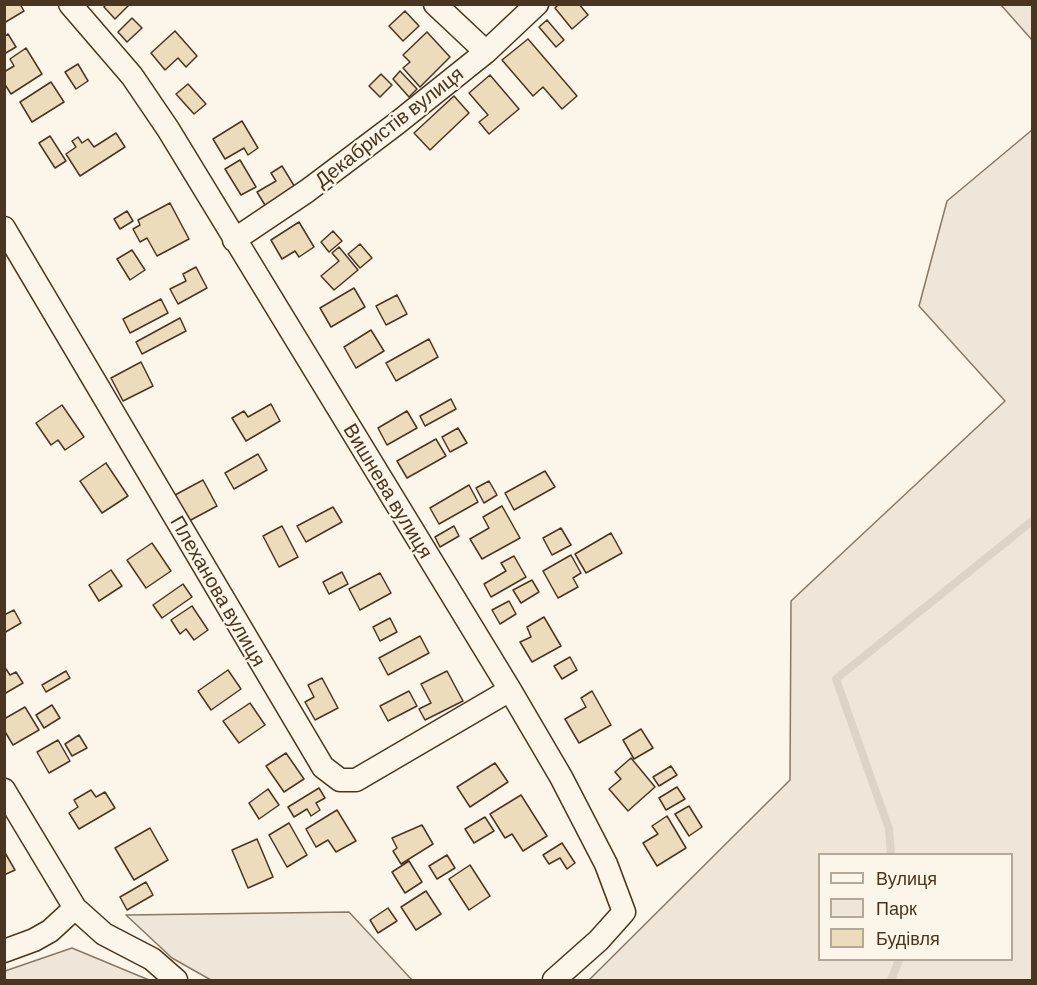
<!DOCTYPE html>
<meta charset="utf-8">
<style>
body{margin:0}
#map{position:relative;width:1037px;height:985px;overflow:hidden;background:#fbf6e9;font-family:Barlow,sans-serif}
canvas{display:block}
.frame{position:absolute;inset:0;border:6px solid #4a3520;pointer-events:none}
.legend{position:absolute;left:818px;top:853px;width:195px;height:108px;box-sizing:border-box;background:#fbf6e9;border:2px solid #b4a999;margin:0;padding:8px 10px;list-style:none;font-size:18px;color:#4a3520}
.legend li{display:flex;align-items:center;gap:12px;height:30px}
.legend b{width:30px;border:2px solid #b4a999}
</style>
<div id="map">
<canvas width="1037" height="985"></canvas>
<div class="frame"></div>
<ul class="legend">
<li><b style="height:8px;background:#fbf6e9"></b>Вулиця</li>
<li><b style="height:16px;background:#ede6d9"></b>Парк</li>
<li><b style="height:16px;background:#ecdcbc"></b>Будівля</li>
</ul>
</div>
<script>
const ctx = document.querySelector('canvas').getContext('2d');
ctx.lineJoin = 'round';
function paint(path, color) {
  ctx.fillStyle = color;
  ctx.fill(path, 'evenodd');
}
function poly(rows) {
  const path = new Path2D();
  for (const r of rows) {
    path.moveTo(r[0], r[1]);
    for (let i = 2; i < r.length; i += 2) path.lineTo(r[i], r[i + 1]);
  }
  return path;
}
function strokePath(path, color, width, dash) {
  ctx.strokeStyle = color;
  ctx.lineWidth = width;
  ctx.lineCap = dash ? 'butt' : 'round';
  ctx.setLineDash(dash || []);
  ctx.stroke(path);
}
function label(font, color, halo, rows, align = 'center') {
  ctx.font = font + ' Barlow,sans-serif';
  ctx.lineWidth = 4.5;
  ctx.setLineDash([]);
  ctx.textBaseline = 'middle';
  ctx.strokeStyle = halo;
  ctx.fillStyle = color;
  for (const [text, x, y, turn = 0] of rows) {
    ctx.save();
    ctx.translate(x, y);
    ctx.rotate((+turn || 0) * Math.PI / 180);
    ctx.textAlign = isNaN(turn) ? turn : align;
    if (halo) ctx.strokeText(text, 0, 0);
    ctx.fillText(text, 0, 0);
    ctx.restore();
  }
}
const green = poly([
 [1001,5,1032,5,1032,40,1001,5],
 [1032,130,1032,980,589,980,790,780,791,601,1005,401,919,306,947,201,1032,130],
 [820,854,1012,854,1012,960,820,960,820,854],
 [349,912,412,980,211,980,172,958,126,915,349,912],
 [72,948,149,980,151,980,5,980,5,971,72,948]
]);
const stream = poly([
 [891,854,889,829,836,679,1032,521],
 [891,980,899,960]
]);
const building = poly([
 [4,4,20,4,24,11,4,23,4,4],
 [106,4,130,4,115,19,104,7,106,4],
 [559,4,579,4,588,15,572,29,555,8,559,4],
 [405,11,419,26,403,41,389,26,405,11],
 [132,18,142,28,127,42,118,32,132,18],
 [547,20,564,40,556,47,539,27,547,20],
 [175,31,197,56,186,67,178,58,165,70,151,53,175,31],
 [427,32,450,57,420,87,403,68,410,62,403,55,427,32],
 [8,34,16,47,4,54,4,37,8,34],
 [528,39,577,96,562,109,543,87,533,96,502,60,528,39],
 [26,48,42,74,11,94,4,83,4,72,14,66,10,59,26,48],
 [78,64,88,81,76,89,65,72,78,64],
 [400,71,417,89,409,97,393,79,400,71],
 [381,74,392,85,380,97,369,86,381,74],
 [490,75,519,109,489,134,479,122,488,115,469,93,490,75],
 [51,82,64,102,32,122,20,102,51,82],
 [188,84,206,104,194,114,176,94,188,84],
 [454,96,469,113,430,150,414,133,454,96],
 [242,121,258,148,248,155,244,148,225,159,213,139,242,121],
 [116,133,125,147,80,176,66,154,76,147,72,141,78,137,82,143,88,139,94,147,116,133],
 [50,136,66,161,55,168,39,143,50,136],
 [240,160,256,187,241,195,225,169,240,160],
 [282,166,298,192,268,210,257,192,276,181,271,173,282,166],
 [170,203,189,239,157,256,147,238,140,242,133,229,140,225,138,220,170,203],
 [127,211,133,221,120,229,114,219,127,211],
 [299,222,314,247,299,257,295,251,282,259,271,240,299,222],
 [333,231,342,241,329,252,321,242,333,231],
 [360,244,372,258,360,268,348,254,360,244],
 [339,247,358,270,334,290,321,276,339,261,332,253,339,247],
 [132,250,145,270,130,280,117,259,132,250],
 [196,267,207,288,178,304,170,289,186,281,183,274,196,267],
 [354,288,365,307,331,327,320,308,354,288],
 [397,295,407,314,386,325,376,306,397,295],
 [161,299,168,313,130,333,123,319,161,299],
 [180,318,186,331,142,354,136,342,180,318],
 [371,330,384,351,356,368,344,347,371,330],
 [429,339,438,357,396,381,386,363,429,339],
 [141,362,153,386,123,401,111,378,141,362],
 [451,399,456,409,425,426,420,416,451,399],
 [271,404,280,421,246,441,232,418,244,411,248,417,271,404],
 [62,405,84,437,65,450,58,440,51,445,36,423,62,405],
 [407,411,417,428,387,445,378,428,407,411],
 [458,428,467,443,450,452,442,437,458,428],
 [436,439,446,456,407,478,397,461,436,439],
 [258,454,267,470,234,489,225,473,258,454],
 [106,463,128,496,102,513,80,481,106,463],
 [545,471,555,487,514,510,505,493,545,471],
 [203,480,217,506,189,521,175,495,203,480],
 [489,481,497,495,484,503,476,488,489,481],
 [469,485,478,502,439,524,430,508,469,485],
 [502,506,520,538,482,559,470,539,489,528,483,517,502,506],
 [333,507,342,522,306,542,297,526,333,507],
 [282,526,298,557,279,567,263,536,282,526],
 [454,526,459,536,440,547,435,537,454,526],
 [561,528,571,545,552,555,543,538,561,528],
 [611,533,622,553,586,573,575,554,611,533],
 [152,543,171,571,146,588,127,560,152,543],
 [571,555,581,573,573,578,578,587,558,598,543,571,571,555],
 [514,556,526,577,491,597,484,584,506,571,501,563,514,556],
 [111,570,122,586,99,601,89,585,111,570],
 [342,572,348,584,329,594,323,582,342,572],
 [380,573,391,593,360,610,349,589,380,573],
 [532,580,539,592,521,603,513,590,532,580],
 [183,584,192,597,162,618,153,605,183,584],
 [509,601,516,614,500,624,492,610,509,601],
 [192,606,208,630,194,640,186,629,180,634,171,620,192,606],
 [14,610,21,623,4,633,4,615,14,610],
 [544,617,561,646,532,662,520,642,531,637,527,627,544,617],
 [390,618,397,632,380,641,373,627,390,618],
 [420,636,429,653,388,675,379,658,420,636],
 [570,657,577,670,562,679,554,666,570,657],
 [4,666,10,675,16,672,23,683,4,694,4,666],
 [228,670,241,689,211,710,198,691,228,670],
 [66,671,70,678,46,692,42,685,66,671],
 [447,671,463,701,425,720,419,709,431,703,421,684,447,671],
 [322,678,338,708,315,720,305,702,314,697,308,685,322,678],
 [409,691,417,706,388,721,380,706,409,691],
 [592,691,611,725,579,743,565,719,586,707,581,698,592,691],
 [250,703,265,725,239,743,223,721,250,703],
 [52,705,60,718,44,728,36,715,52,705],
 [25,707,39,730,13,745,4,730,4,719,25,707],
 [641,729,653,748,634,759,623,740,641,729],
 [79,735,87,748,72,756,65,744,79,735],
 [58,740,70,761,49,773,37,752,58,740],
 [286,753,304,779,284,792,266,766,286,753],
 [631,758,655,787,628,811,609,789,621,779,615,772,631,758],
 [495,763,508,782,470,807,457,787,495,763],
 [671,766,677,775,659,786,653,777,671,766],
 [677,787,685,799,666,810,659,798,677,787],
 [319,788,325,798,316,803,320,810,311,816,307,809,294,817,288,807,319,788],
 [268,789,279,805,259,819,249,803,268,789],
 [91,790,96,797,105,792,115,808,79,829,69,813,78,807,74,800,91,790],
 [521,795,547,836,523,851,512,834,505,838,490,814,521,795],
 [689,806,702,827,689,836,675,814,689,806],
 [337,810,356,841,336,852,328,840,316,847,306,829,337,810],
 [667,816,686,848,657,866,643,843,658,834,652,826,667,816],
 [485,817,494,831,474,843,465,829,485,817],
 [289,823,307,855,287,867,269,835,289,823],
 [422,825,433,844,401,864,393,851,397,848,392,838,422,825],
 [150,828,168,860,134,880,115,848,150,828],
 [257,839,273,877,248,888,232,850,257,839],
 [562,843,575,863,567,869,560,858,549,864,543,855,562,843],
 [4,851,15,870,4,875,4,851],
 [447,855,455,868,437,879,429,866,447,855],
 [409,861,422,882,405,893,392,872,409,861],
 [470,865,490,896,469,910,449,879,470,865],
 [146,882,153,895,127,910,120,897,146,882],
 [426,891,441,914,416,930,401,907,426,891],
 [388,908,397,921,378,933,370,920,388,908]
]);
const street = poly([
 [70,4,132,76,168,129,510,690,561,777,606,864,624,912,599,940,554,980],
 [435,4,486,52],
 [4,228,323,767,340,780,356,780,510,690],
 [234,240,307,191,396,124,486,52,537,4],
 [4,790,75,908,104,934,152,959,176,980],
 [4,951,34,940,50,931,75,908]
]);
const streetNames = [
 ["Декабристів вулиця",389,127,-38],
 ["Вишнева вулиця",388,491,59],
 ["Плеханова вулиця",218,591,60]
];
paint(green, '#ede6d9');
strokePath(green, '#887966', 1.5);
strokePath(stream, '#dcd4c6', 8);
paint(building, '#ecdcbc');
strokePath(building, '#4a3520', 1.5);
strokePath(street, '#4a3520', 25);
strokePath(street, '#fbf6e9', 22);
label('20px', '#4a3520', '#fbf6e9', streetNames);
</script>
